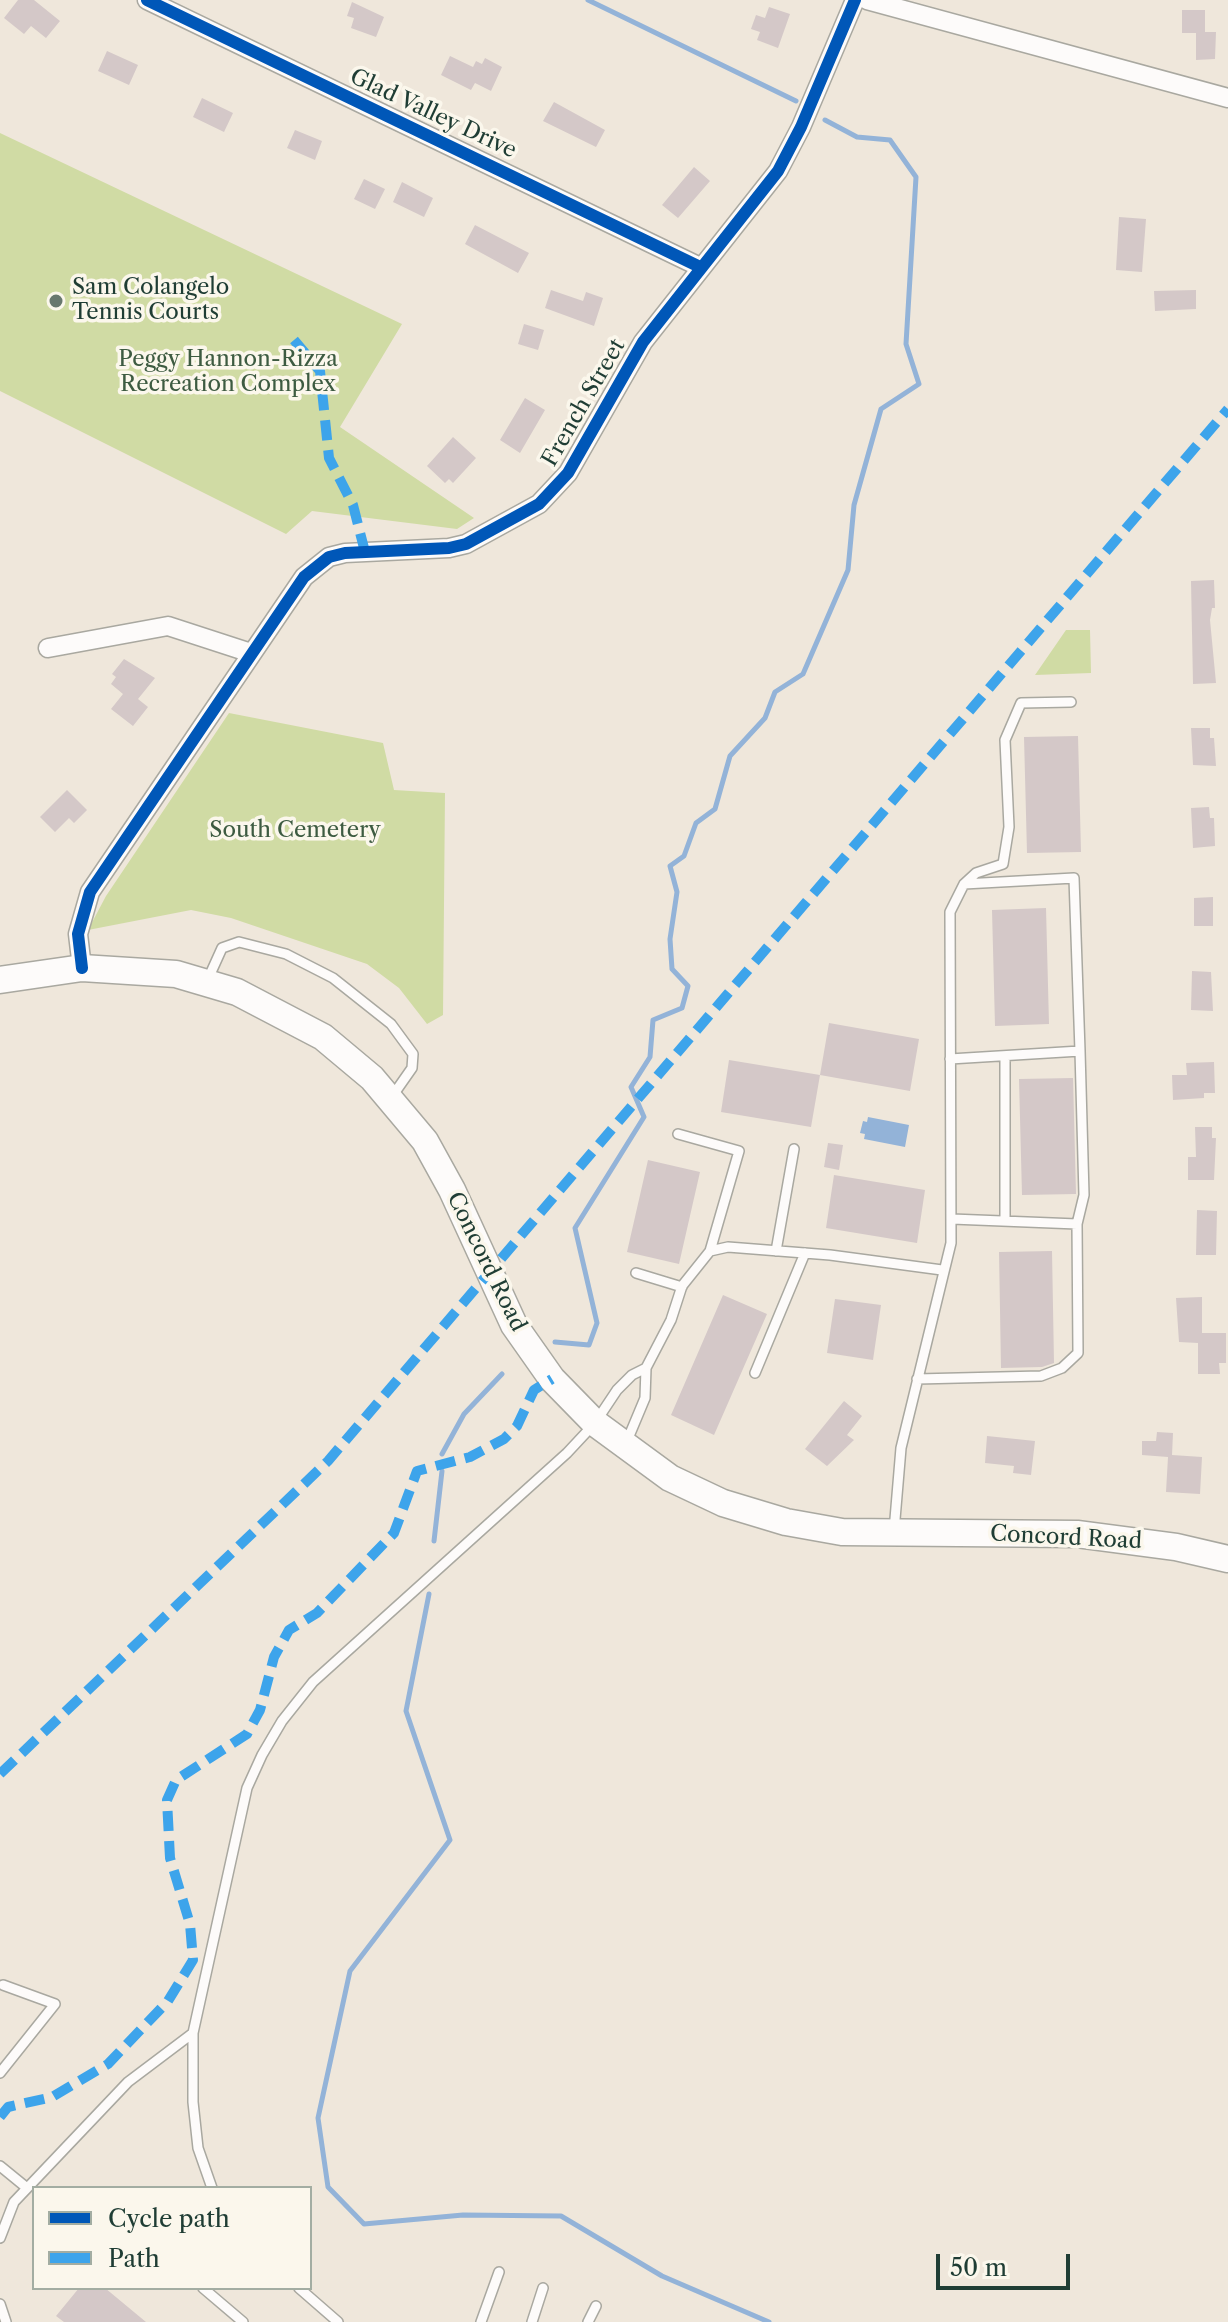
<!DOCTYPE html>
<style>
body{margin:0}
#map{position:relative;width:1228px;height:2322px;overflow:hidden;background:#efe7db;font-family:"Libre Caslon Text",serif}
canvas{display:block}
.legend{position:absolute;left:32px;top:2186px;width:280px;height:104px;box-sizing:border-box;background:#fbf7ec;border:2px solid #a3ada2;margin:0;padding:10px 14px;list-style:none;font-size:24px;color:#1f3d34}
.legend li{display:flex;align-items:center;gap:16px;height:40px}
.legend b{width:40px;border:2px solid #a3ada2}
.scale{position:absolute;left:936px;top:2254px;width:134px;height:36px;box-sizing:border-box;border:4px solid #1f3d34;border-top:0;padding-left:10px;font-size:24px;line-height:28px;white-space:nowrap;color:#1f3d34;-webkit-text-stroke:6px #fbf7ec;paint-order:stroke}
</style>
<div id="map">
<canvas width="1228" height="2322"></canvas>
<ul class="legend">
<li><b style="height:10px;background:#0057b8"></b>Cycle path</li>
<li><b style="height:10px;background:#3da4eb"></b>Path</li>
</ul>
<div class="scale">50 m</div>
</div>
<script>
const ctx = document.querySelector('canvas').getContext('2d');
ctx.lineJoin = 'round';
function paint(path, color) {
  ctx.fillStyle = color;
  ctx.fill(path, 'evenodd');
}
function poly(rows) {
  const path = new Path2D();
  for (const r of rows) {
    path.moveTo(r[0], r[1]);
    for (let i = 2; i < r.length; i += 2) path.lineTo(r[i], r[i + 1]);
  }
  return path;
}
function strokePath(path, color, width, dash) {
  ctx.strokeStyle = color;
  ctx.lineWidth = width;
  ctx.lineCap = dash ? 'butt' : 'round';
  ctx.setLineDash(dash || []);
  ctx.stroke(path);
}
function label(font, color, halo, rows, align = 'center') {
  ctx.font = font + ' "Libre Caslon Text",serif';
  ctx.lineWidth = 7;
  ctx.setLineDash([]);
  ctx.textBaseline = 'middle';
  ctx.strokeStyle = halo;
  ctx.fillStyle = color;
  for (const [text, x, y, turn = 0] of rows) {
    ctx.save();
    ctx.translate(x, y);
    ctx.rotate((+turn || 0) * Math.PI / 180);
    ctx.textAlign = isNaN(turn) ? turn : align;
    if (halo) ctx.strokeText(text, 0, 0);
    ctx.fillText(text, 0, 0);
    ctx.restore();
  }
}
const green = poly([
 [0,133,402,324,340,427,474,518,457,529,312,511,286,534,0,391],
 [1066,630,1090,630,1091,673,1035,675],
 [229,713,383,743,394,790,445,793,443,1015,427,1024,399,988,367,964,231,918,191,910,88,930,106,896]
]);
const water = poly([
 [868,1117,909,1125,905,1147,864,1139,865,1134,860,1133,863,1121,867,1122]
]);
const stream = poly([
 [588,0,796,101],
 [555,1342,589,1345,597,1323,575,1228,644,1117,631,1087,650,1057,653,1020,682,1008,688,986,672,969,670,939,677,892,670,866,684,856,696,823,715,809,730,756,765,718,775,692,803,674,848,570,854,505,881,409,919,384,906,344,916,177,890,140,857,137,825,120],
 [442,1454,464,1414,502,1374],
 [434,1541,442,1471],
 [429,1594,406,1711,450,1840,350,1971,318,2118,328,2187,364,2224,463,2215,561,2216,662,2276,769,2322]
]);
const building = poly([
 [18,0,34,0,60,21,46,38,31,26,24,34,4,18],
 [352,2,384,17,376,37,351,28,354,18,347,16],
 [769,7,790,14,778,48,757,40,760,32,751,29,756,15,765,18],
 [1182,10,1205,10,1205,32,1216,32,1215,59,1196,60,1196,33,1182,33],
 [107,51,138,65,129,85,98,71],
 [450,56,473,67,476,61,482,64,485,58,502,67,491,91,475,83,471,90,441,75],
 [202,98,233,113,224,132,193,117],
 [554,102,605,130,596,147,543,121],
 [295,130,322,141,315,160,287,148],
 [694,167,710,181,678,218,662,205],
 [364,179,385,189,375,209,354,199],
 [402,182,433,198,424,217,393,202],
 [1119,217,1146,219,1142,272,1116,270],
 [475,225,529,253,518,273,465,244],
 [551,290,583,301,586,292,603,298,594,326,545,308],
 [1196,290,1196,309,1155,311,1154,291],
 [524,324,544,330,538,350,518,344],
 [525,398,545,410,520,453,500,440],
 [453,437,476,458,453,483,449,479,445,483,427,466],
 [1214,580,1215,608,1212,608,1210,620,1216,683,1193,684,1191,581],
 [124,659,155,678,138,699,148,707,133,726,111,709,123,694,111,684,116,677,112,674],
 [1191,728,1210,728,1210,738,1214,738,1216,766,1193,765],
 [1078,736,1081,852,1027,853,1024,737],
 [67,790,87,810,74,823,69,818,55,832,40,817],
 [1209,807,1210,818,1214,818,1215,846,1193,848,1191,808],
 [1213,897,1213,926,1194,926,1194,898],
 [1046,908,1049,1024,995,1026,992,910],
 [1192,971,1211,972,1213,1011,1191,1010],
 [829,1023,919,1039,910,1091,820,1075],
 [729,1060,820,1075,811,1127,721,1112],
 [1214,1062,1215,1093,1204,1093,1204,1098,1173,1100,1172,1075,1187,1075,1186,1063],
 [1073,1078,1076,1194,1022,1195,1019,1079],
 [1195,1127,1212,1127,1212,1138,1216,1138,1214,1180,1188,1180,1188,1157,1196,1157],
 [828,1143,843,1145,839,1170,824,1167],
 [648,1160,700,1172,679,1264,627,1252],
 [834,1175,925,1190,917,1243,826,1228],
 [1197,1210,1217,1211,1216,1255,1196,1255],
 [1052,1251,1054,1363,1042,1367,1001,1368,999,1252],
 [723,1295,767,1314,714,1435,671,1415],
 [1202,1297,1202,1333,1226,1333,1226,1363,1219,1363,1220,1374,1198,1374,1198,1343,1179,1342,1176,1298],
 [835,1299,881,1305,873,1360,827,1353],
 [844,1401,862,1416,847,1435,854,1440,827,1466,805,1449],
 [1157,1432,1173,1433,1172,1455,1202,1457,1200,1494,1166,1492,1168,1457,1142,1455,1142,1441,1156,1441],
 [987,1436,1035,1441,1031,1475,1013,1473,1014,1466,985,1463],
 [79,2288,105,2288,146,2322,64,2322,56,2316]
]);
const lane = poly([
 [208,979,222,948,239,942,286,954,333,978,391,1024,413,1054,412,1068,391,1098],
 [950,1059,1080,1051,1074,878,964,884],
 [678,1134,739,1151,710,1251],
 [1005,1221,1005,1056],
 [1077,1224,1084,1195,1080,1051],
 [776,1251,794,1149],
 [636,1273,682,1287],
 [755,1373,805,1253],
 [917,1379,1041,1376,1062,1368,1078,1353,1077,1224,952,1219],
 [627,1441,645,1398,646,1368,671,1320,682,1286,710,1251,728,1247,830,1255,942,1270],
 [894,1531,901,1448,951,1243,950,912,964,884,976,873,1003,864,1009,827,1005,740,1021,703,1071,702],
 [0,2073,55,2004,3,1985],
 [0,2166,27,2188],
 [212,2188,198,2148,193,2102,193,2033,247,1788,262,1755,282,1721,313,1682,567,1453,595,1423,617,1390,632,1375,646,1368],
 [0,2238,14,2202,128,2082,193,2033],
 [203,2288,243,2322],
 [299,2288,338,2322],
 [0,2304,6,2322],
 [481,2322,499,2272],
 [532,2322,543,2288],
 [588,2322,596,2306]
]);
const street = poly([
 [147,0,700,267],
 [867,0,1228,98],
 [48,648,168,626,251,653],
 [82,968,78,934,90,892,304,577,329,557,345,553,449,548,466,544,539,504,568,473,643,342,778,171,801,127,855,0]
]);
const secondary = poly([
 [0,980,82,968,176,974,237,992,323,1037,372,1078,425,1141,452,1190,514,1325,552,1379,595,1423,670,1478,723,1503,786,1522,842,1532,1077,1534,1176,1547,1228,1559]
]);
const quiet = poly([
 [294,340,320,371,329,458,353,505,365,552],
 [0,1774,328,1461,1228,409],
 [0,2117,8,2107,52,2097,108,2064,168,2001,193,1960,190,1924,170,1858,167,1800,176,1780,247,1734,260,1710,274,1657,289,1630,317,1613,394,1533,417,1471,470,1457,504,1439,517,1426,534,1390,552,1379]
]);
const cycleway = poly([
 [147,0,700,267],
 [82,968,78,934,90,892,304,577,329,557,345,553,449,548,466,544,539,504,568,473,643,342,778,171,801,127,855,0]
]);
const markers = [
 [56,301,8,"#68786e"]
];
const streetNames = [
 ["Glad Valley Drive",433,114,25],
 ["French Street",584,403,-60],
 ["Concord Road",486,1262,64],
 ["Concord Road",1066,1538,3]
];
const poiNames = [
 ["Sam Colangelo",72,288],
 ["Tennis Courts",72,313]
];
const parkNames = [
 ["Peggy Hannon-Rizza",228,360],
 ["Recreation Complex",228,385],
 ["South Cemetery",295,831]
];
paint(green, '#d0dba4');
paint(water, '#93b3d8');
strokePath(stream, '#93b3d8', 5);
paint(building, '#d4c8c8');
strokePath(lane, '#a9a8a0', 12);
strokePath(street, '#a9a8a0', 21);
strokePath(secondary, '#a9a8a0', 29);
strokePath(lane, '#fdfbfa', 9);
strokePath(street, '#fdfbfa', 18);
strokePath(secondary, '#fdfbfa', 26);
strokePath(quiet, '#3da4eb', 10, [20, 10]);
strokePath(cycleway, '#0057b8', 12);
for (const [x, y, r, color] of markers) {
  const dot = new Path2D();
  dot.arc(x, y, r, 0, 2 * Math.PI);
  ctx.fillStyle = color;
  ctx.fill(dot);
  strokePath(dot, '#fbf7ec', 3);
}
label('22px', '#1f3d34', '#fbf7ec', streetNames);
label('22px', '#1f3d34', '#fbf7ec', poiNames, 'left');
label('22px', '#3d5b41', '#fbf7ec', parkNames);
</script>
